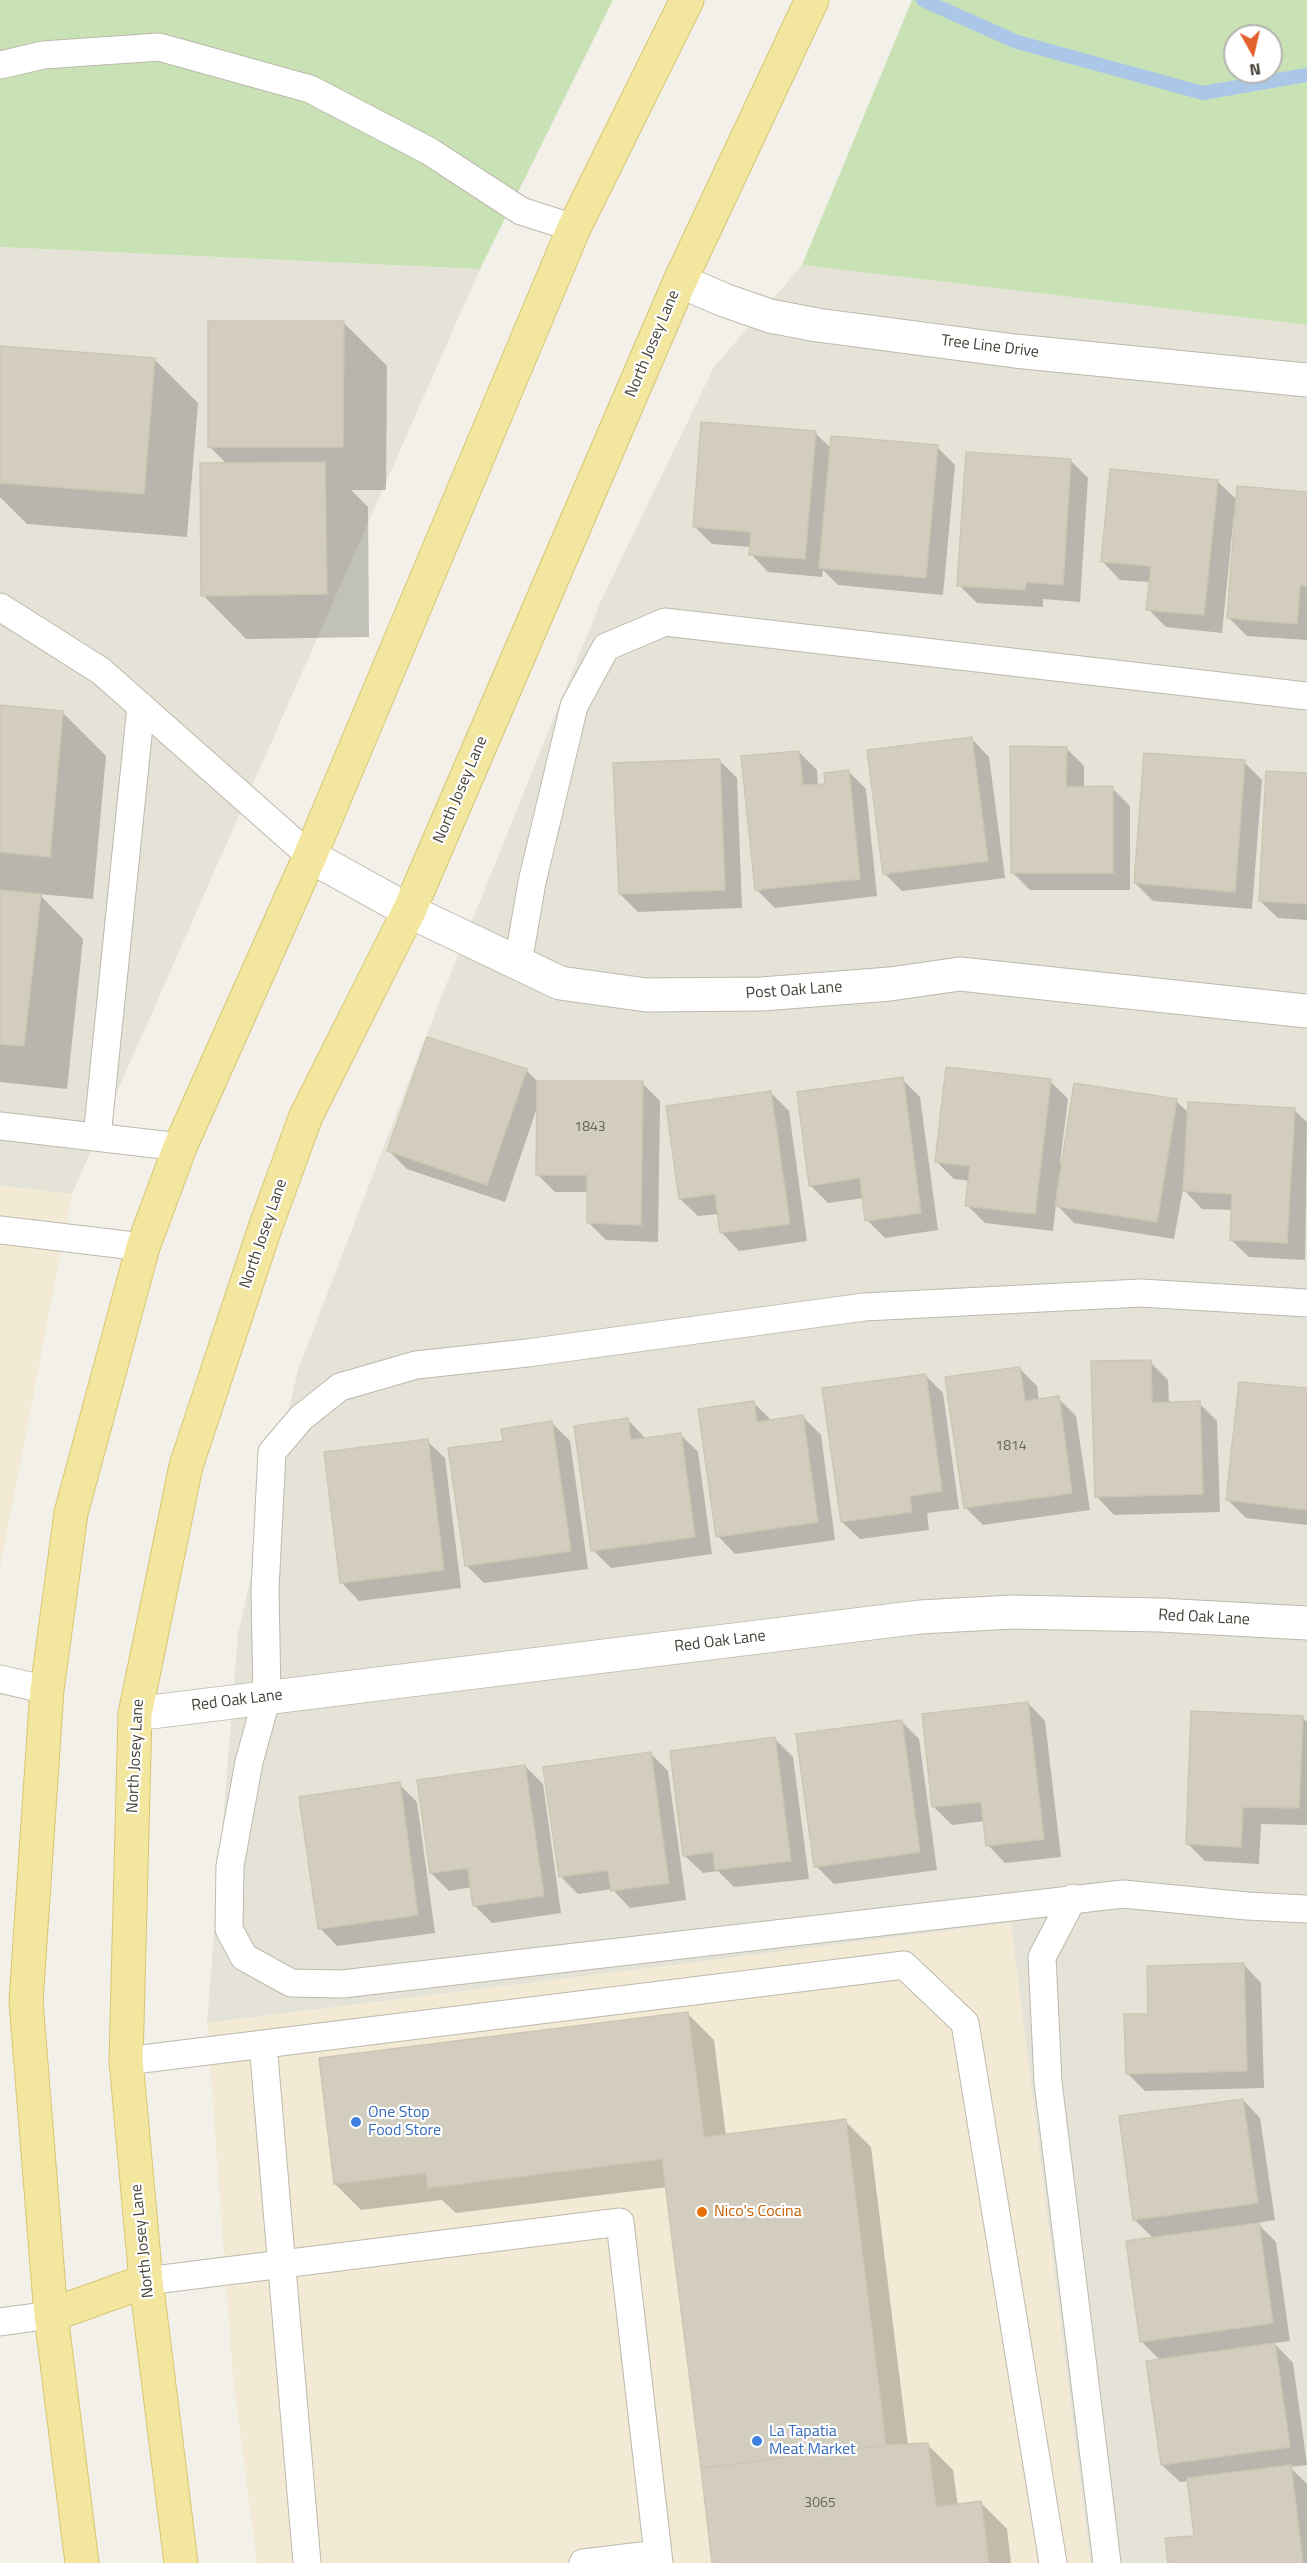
<!DOCTYPE html>
<style>
body{margin:0}
#map{position:relative;width:1307px;height:2563px;overflow:hidden;background:#f2f0e8;font-family:"Titillium Web",sans-serif}
canvas{display:block}
.north{position:absolute;left:1223px;top:24px;width:60px;height:60px;box-sizing:border-box;background:#fff;border:2px solid #b5b3af;border-radius:50%;rotate:172deg;font-size:16px;font-weight:700;line-height:24px;text-align:center;color:#454137}
.north::after{content:'';display:block;margin:auto;width:21px;height:27px;background:#e3612e;clip-path:polygon(50% 0,100% 100%,50% 72%,0 100%)}
</style>
<div id="map">
<canvas width="1307" height="2563"></canvas>
<div class="north">N</div>
</div>
<script>
const ctx = document.querySelector('canvas').getContext('2d');
ctx.lineJoin = 'round';
function paint(path, color) {
  ctx.fillStyle = color;
  ctx.fill(path, 'evenodd');
}
function poly(rows) {
  const path = new Path2D();
  for (const r of rows) {
    path.moveTo(r[0], r[1]);
    for (let i = 2; i < r.length; i += 2) path.lineTo(r[i], r[i + 1]);
  }
  return path;
}
function strokePath(path, color, width, dash) {
  ctx.strokeStyle = color;
  ctx.lineWidth = width;
  ctx.lineCap = dash ? 'butt' : 'round';
  ctx.setLineDash(dash || []);
  ctx.stroke(path);
}
function label(font, color, halo, rows, align = 'center') {
  ctx.font = font + ' "Titillium Web",sans-serif';
  ctx.lineWidth = 4.5;
  ctx.setLineDash([]);
  ctx.textBaseline = 'middle';
  ctx.strokeStyle = halo;
  ctx.fillStyle = color;
  for (const [text, x, y, turn = 0] of rows) {
    ctx.save();
    ctx.translate(x, y);
    ctx.rotate((+turn || 0) * Math.PI / 180);
    ctx.textAlign = isNaN(turn) ? turn : align;
    if (halo) ctx.strokeText(text, 0, 0);
    ctx.fillText(text, 0, 0);
    ctx.restore();
  }
}
const residential = poly([
 [0,247,480,269,72,1194,0,1186],
 [802,265,1307,325,1307,2563,1090,2563,1011,1923,207,2023,238,1634,298,1370,440,1000,601,601,714,367]
]);
const commercial = poly([
 [0,1186,72,1194,0,1569],
 [1011,1923,1090,2563,257,2563,233,2379,207,2023]
]);
const green = poly([
 [0,0,613,0,480,269,0,247],
 [912,0,1307,0,1307,325,802,265],
 [1235,36,1271,36,1271,72,1235,72]
]);
const shadow = poly([
 [343,322,387,366,386,490,351,490,368,507,369,637,246,639,203,595,227,464,209,446],
 [0,348,154,359,198,403,187,537,27,524,0,497],
 [815,433,831,448,937,447,955,465,943,595,838,585,823,570,822,577,768,572,751,554,751,547,712,544,694,526],
 [1070,460,1088,478,1080,602,1043,599,1043,607,977,603,959,585],
 [1217,481,1238,501,1307,494,1307,640,1247,636,1229,618,1237,514,1234,514,1222,633,1166,627,1148,609,1151,582,1120,580,1103,562],
 [0,707,63,713,106,756,93,899,39,894,83,939,67,1089,0,1082],
 [972,739,989,757,1005,878,902,891,884,873],
 [1066,748,1084,766,1084,788,1112,788,1130,806,1130,890,1030,890,1012,872],
 [799,752,817,770,818,786,827,785,848,771,866,789,877,896,775,908,757,890],
 [719,760,737,778,742,908,638,912,620,894],
 [1244,762,1262,780,1252,909,1153,901,1135,883],
 [1307,775,1307,920,1278,918,1260,901],
 [526,1070,538,1082,642,1083,660,1101,658,1242,606,1240,588,1222,588,1192,555,1192,537,1174,538,1105,505,1202,407,1169,389,1151],
 [902,1079,920,1097,938,1230,885,1238,867,1220,864,1198,828,1203,810,1185],
 [1050,1081,1068,1099,1060,1163,1063,1163,1176,1101,1189,1113,1294,1110,1307,1122,1305,1260,1249,1257,1231,1240,1233,1210,1202,1209,1183,1189,1174,1239,1074,1223,1056,1204,1053,1231,985,1223,967,1205,970,1181,954,1179,936,1161],
 [771,1093,789,1111,807,1241,739,1251,722,1233,719,1214,698,1216,680,1199],
 [1150,1362,1168,1380,1169,1404,1199,1403,1217,1421,1220,1512,1114,1515,1097,1497],
 [1019,1368,1037,1386,1039,1401,1058,1398,1076,1416,1090,1510,983,1525,965,1507],
 [925,1375,943,1393,959,1509,927,1513,929,1530,860,1539,842,1522],
 [1307,1390,1307,1525,1246,1518,1228,1500],
 [753,1402,771,1420,803,1417,821,1435,835,1540,735,1554,718,1536],
 [628,1420,646,1439,680,1434,698,1452,712,1554,611,1568,593,1550],
 [552,1423,570,1441,588,1569,484,1583,466,1565],
 [427,1441,445,1458,461,1588,359,1601,342,1583],
 [1028,1703,1045,1721,1061,1857,1005,1863,988,1845,985,1821,952,1825,934,1807],
 [1302,1717,1307,1722,1307,1825,1261,1824,1259,1864,1205,1861,1187,1843],
 [901,1721,919,1739,937,1870,834,1884,816,1866],
 [775,1739,793,1757,809,1879,734,1887,718,1871,703,1873,685,1856],
 [650,1753,668,1771,686,1900,630,1908,612,1889,578,1894,560,1876],
 [525,1766,543,1784,561,1913,492,1923,474,1905,472,1887,449,1891,431,1873],
 [399,1784,417,1802,435,1933,337,1946,320,1928],
 [1244,1965,1261,1983,1264,2088,1145,2091,1127,2073,1150,2015],
 [688,2014,714,2040,726,2136,845,2121,871,2147,908,2445,927,2444,953,2470,958,2506,981,2503,1007,2529,1011,2563,713,2563,667,2187,456,2213,442,2200,361,2210,335,2184],
 [1243,2100,1260,2118,1275,2220,1257,2223,1276,2242,1290,2341,1274,2343,1293,2363,1307,2465,1290,2467,1307,2484,1307,2563,1170,2563,1196,2537,1189,2481,1180,2482,1162,2465,1161,2361,1141,2341,1154,2239,1135,2220]
]);
const stream = poly([
 [923,0,1017,42,1203,93,1307,75]
]);
const building = poly([
 [208,321,344,321,343,447,208,447,208,321],
 [0,346,155,358,144,494,0,483,0,346],
 [701,422,816,431,805,559,749,555,751,532,693,527,701,422],
 [831,436,938,445,926,578,819,568,831,436],
 [966,452,1071,459,1063,585,1026,582,1025,590,957,586,966,452],
 [325,462,327,594,201,596,200,463,325,462],
 [1110,469,1218,480,1204,615,1146,610,1151,566,1101,562,1110,469],
 [1237,486,1307,492,1307,586,1300,585,1297,624,1227,618,1237,486],
 [0,705,63,711,50,857,0,852,0,705],
 [972,737,988,861,883,874,867,750,972,737],
 [1010,746,1067,747,1066,787,1113,786,1113,873,1011,873,1010,746],
 [799,751,803,785,825,784,824,773,849,770,860,879,755,890,741,756,799,751],
 [1144,753,1245,760,1235,892,1134,883,1144,753],
 [720,759,725,890,619,894,613,763,720,759],
 [1266,771,1307,773,1307,904,1259,901,1266,771],
 [0,890,41,894,24,1046,0,1044,0,890],
 [427,1037,527,1069,487,1185,387,1151,427,1037],
 [946,1067,1051,1079,1035,1214,965,1206,970,1166,935,1162,946,1067],
 [903,1077,921,1213,865,1221,860,1178,809,1186,797,1092,903,1077],
 [537,1081,643,1081,641,1225,587,1223,587,1175,536,1175,537,1081],
 [1074,1083,1177,1099,1157,1222,1055,1206,1074,1083],
 [771,1091,790,1224,720,1233,715,1194,679,1199,666,1106,771,1091],
 [1188,1102,1295,1108,1287,1243,1230,1240,1232,1194,1183,1191,1188,1102],
 [1151,1360,1152,1403,1200,1401,1203,1494,1095,1497,1091,1361,1151,1360],
 [1020,1367,1025,1401,1059,1396,1072,1493,964,1508,945,1377,1020,1367],
 [926,1374,942,1491,910,1496,912,1512,841,1522,822,1388,926,1374],
 [1239,1382,1307,1388,1307,1510,1226,1500,1239,1382],
 [754,1401,757,1422,803,1415,818,1522,716,1537,698,1409,754,1401],
 [628,1418,631,1440,681,1433,695,1537,591,1551,574,1426,628,1418],
 [552,1421,571,1551,465,1566,448,1448,503,1441,501,1429,552,1421],
 [428,1439,444,1570,340,1583,324,1452,428,1439],
 [1028,1702,1044,1839,986,1846,981,1802,932,1807,922,1714,1028,1702],
 [1191,1711,1303,1716,1299,1808,1243,1807,1241,1847,1186,1844,1191,1711],
 [902,1720,920,1852,814,1867,796,1734,902,1720],
 [775,1737,791,1861,715,1870,713,1852,683,1856,670,1751,775,1737],
 [651,1752,669,1883,611,1891,608,1870,559,1877,543,1767,651,1752],
 [525,1765,544,1896,473,1906,468,1868,430,1873,417,1780,525,1765],
 [400,1782,418,1915,318,1929,299,1797,400,1782],
 [1244,1963,1247,2071,1126,2074,1124,2014,1148,2014,1147,1966,1244,1963],
 [688,2012,704,2137,846,2119,886,2445,701,2468,662,2159,428,2188,426,2173,334,2184,319,2058,688,2012],
 [1243,2099,1258,2203,1133,2220,1119,2116,1243,2099],
 [1259,2223,1273,2323,1140,2342,1126,2241,1259,2223],
 [1275,2343,1290,2447,1161,2465,1146,2361,1275,2343],
 [928,2443,936,2507,981,2501,989,2563,712,2563,701,2468,886,2445,928,2443],
 [1291,2465,1303,2563,1168,2563,1165,2538,1194,2536,1187,2478,1291,2465]
]);
const lane = poly([
 [0,65,43,55,159,47,310,89,429,151,521,211,574,228],
 [0,607,101,671,310,856],
 [518,963,532,882,574,706,606,647,665,622,1307,696],
 [0,1126,180,1147],
 [97,1137,141,706],
 [0,1230,143,1247],
 [1307,1303,1141,1293,864,1307,527,1353,416,1365,340,1387,301,1418,272,1452,265,1589,267,1697,249,1762,230,1866,229,1929,244,1957,291,1983,342,1984,1123,1894,1247,1906,1307,1909],
 [0,1679,47,1690],
 [1073,1898,1042,1957,1048,2082,1107,2563],
 [263,2044,307,2563],
 [126,2061,904,1965,965,2023,1053,2563],
 [146,2281,620,2222,659,2563],
 [0,2322,51,2315],
 [583,2563,658,2554]
]);
const street = poly([
 [680,281,724,300,770,316,817,325,1015,351,1307,380],
 [310,856,409,911,560,983,646,995,762,994,890,984,960,974,1307,1011],
 [135,1714,920,1617,1012,1612,1160,1615,1307,1623]
]);
const primary = poly([
 [51,2315,146,2281],
 [82,2563,51,2315,26,2001,47,1690,71,1513,143,1247,180,1147,310,856,574,228,687,0],
 [181,2563,146,2281,126,2061,135,1714,186,1466,265,1228,306,1116,409,911,680,281,812,0]
]);
const markers = [
 [356,2122,6,"#3f7fe0"],
 [702,2212,6,"#e8710a"],
 [757,2441,6,"#3f7fe0"]
];
const numberNames = [
 ["1843",590,1128],
 ["1814",1011,1447],
 ["3065",820,2504]
];
const streetNames = [
 ["North Josey Lane",653,344,-67],
 ["Tree Line Drive",990,347,7],
 ["North Josey Lane",461,790,-67],
 ["Post Oak Lane",794,991,-4],
 ["North Josey Lane",264,1234,-71],
 ["Red Oak Lane",1204,1618,3],
 ["Red Oak Lane",720,1642,-7],
 ["Red Oak Lane",237,1701,-7],
 ["North Josey Lane",136,1756,-87],
 ["North Josey Lane",143,2241,-96]
];
const shopNames = [
 ["One Stop",368,2113],
 ["Food Store",368,2131],
 ["La Tapatia",769,2432],
 ["Meat Market",769,2450]
];
const foodNames = [
 ["Nico's Cocina",714,2212]
];
paint(residential, '#e5e3d7');
paint(commercial, '#f2ead5');
paint(green, '#c8e2b5');
paint(shadow, '#0003');
strokePath(stream, '#abc7e8', 14);
paint(building, '#d3cdbf');
strokePath(building, '#cdc6b3', 1.5);
strokePath(lane, '#bdb9ac', 29);
strokePath(street, '#bdb9ac', 35);
strokePath(primary, '#d7c671', 35);
strokePath(lane, '#fff', 27);
strokePath(street, '#fff', 33);
strokePath(primary, '#f3e7a0', 33);
for (const [x, y, r, color] of markers) {
  const dot = new Path2D();
  dot.arc(x, y, r, 0, 2 * Math.PI);
  ctx.fillStyle = color;
  ctx.fill(dot);
  strokePath(dot, '#fff', 2);
}
label('14px', '#686459', null, numberNames);
label('16px', '#454137', '#fff', streetNames);
label('16px', '#366cbe', '#fff', shopNames, 'left');
label('16px', '#c56008', '#fff', foodNames, 'left');
</script>
